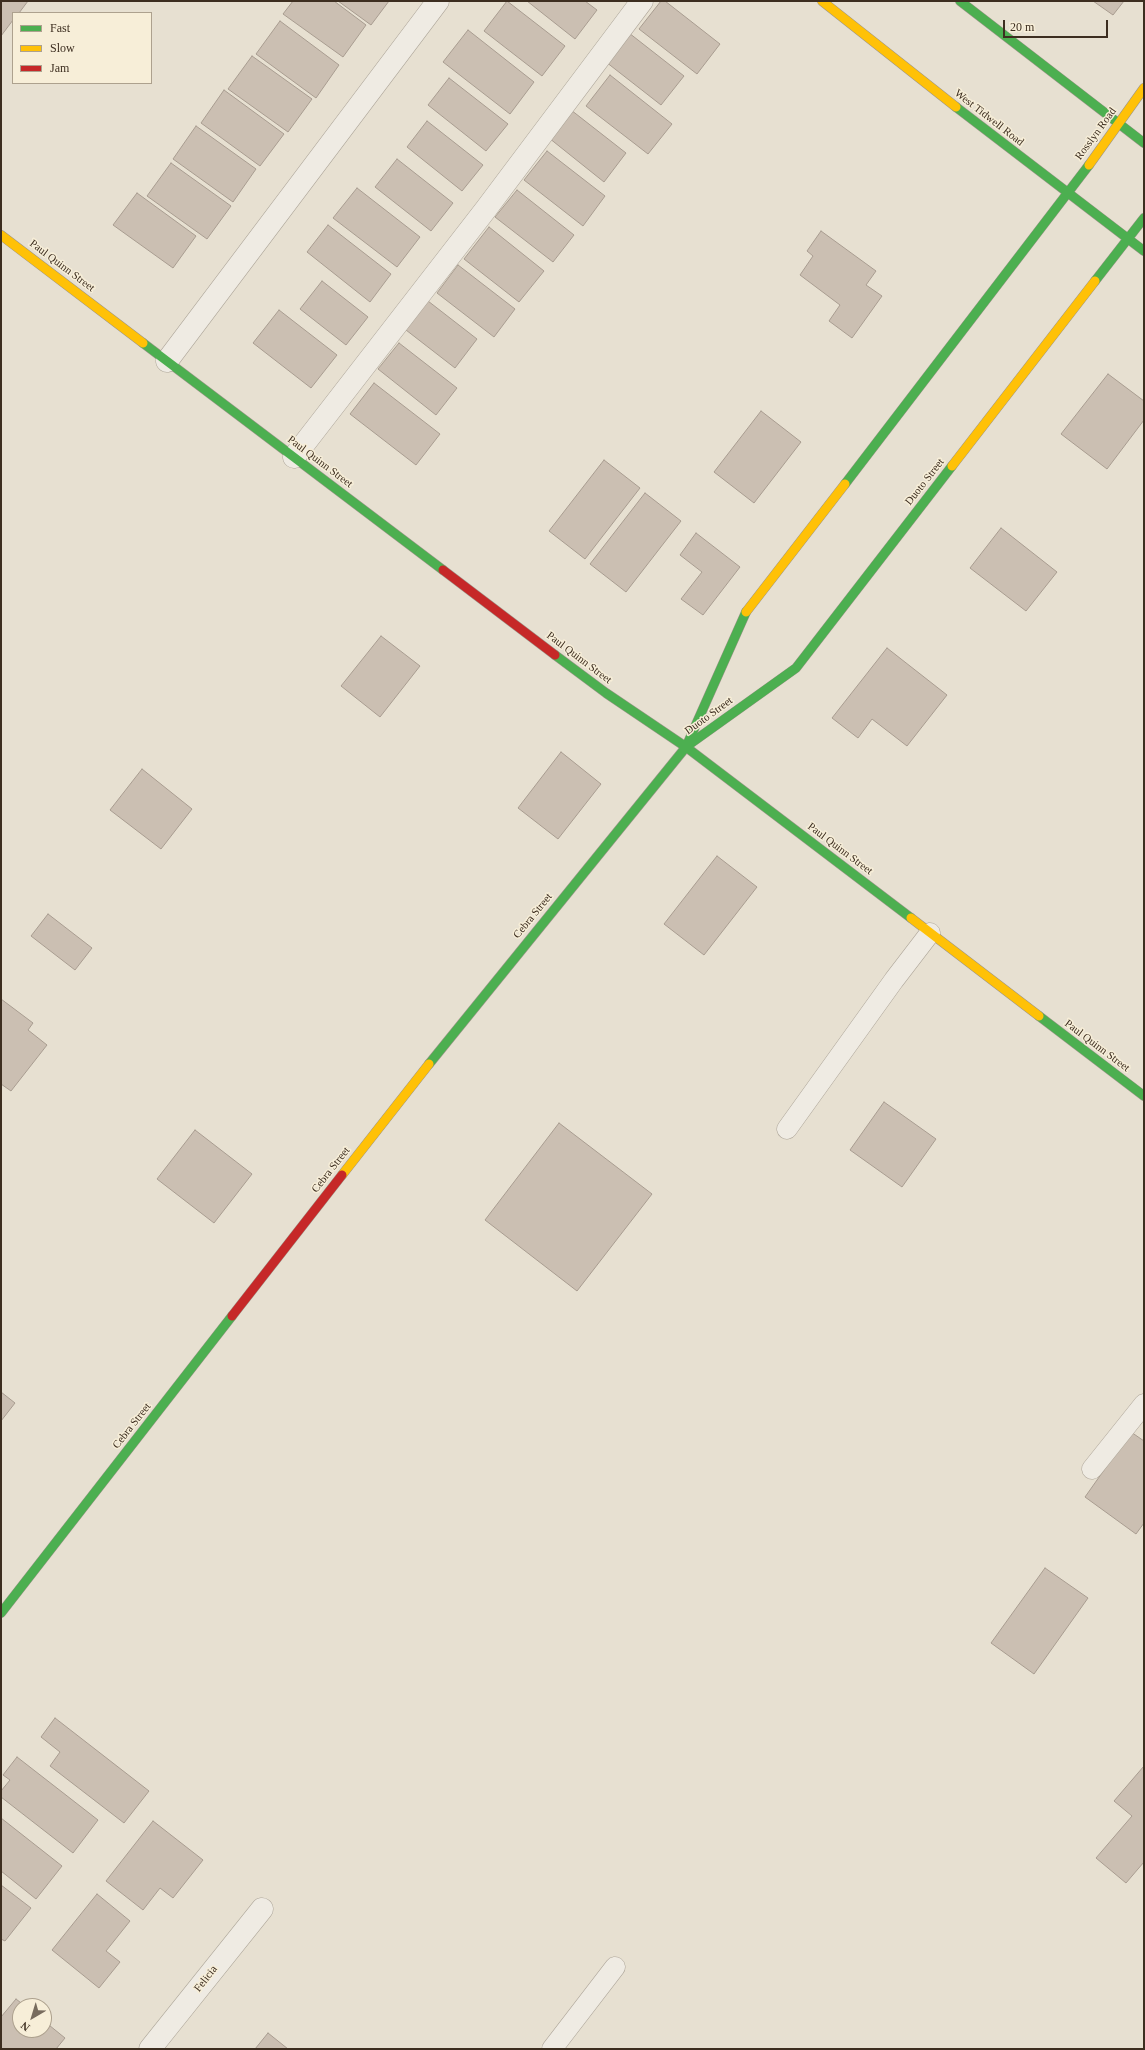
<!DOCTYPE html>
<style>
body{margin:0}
#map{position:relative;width:1145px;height:2050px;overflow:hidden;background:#e7e0d1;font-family:"Times New Roman",serif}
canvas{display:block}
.frame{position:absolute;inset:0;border:2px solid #3d2e20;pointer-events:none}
.legend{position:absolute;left:12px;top:12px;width:140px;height:72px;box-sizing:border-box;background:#f7eed8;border:1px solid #ada18e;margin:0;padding:5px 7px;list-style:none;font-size:12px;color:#3d2e20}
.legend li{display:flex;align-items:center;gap:8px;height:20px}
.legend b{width:20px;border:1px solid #ada18e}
.north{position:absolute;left:12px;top:1998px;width:40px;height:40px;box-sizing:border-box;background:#f7eed8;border:1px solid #ada18e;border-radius:50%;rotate:218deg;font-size:11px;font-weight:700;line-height:16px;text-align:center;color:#3d2e20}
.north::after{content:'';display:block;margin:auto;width:14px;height:18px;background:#786c5e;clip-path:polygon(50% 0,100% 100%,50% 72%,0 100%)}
.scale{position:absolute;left:1003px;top:20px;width:105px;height:18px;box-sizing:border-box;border:2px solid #3d2e20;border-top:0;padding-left:5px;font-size:12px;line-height:14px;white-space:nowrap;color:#3d2e20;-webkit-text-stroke:3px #f7eed8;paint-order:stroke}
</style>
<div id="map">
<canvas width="1145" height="2050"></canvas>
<div class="frame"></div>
<ul class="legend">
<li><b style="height:5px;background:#4caf50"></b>Fast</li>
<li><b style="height:5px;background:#ffc107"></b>Slow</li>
<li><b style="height:5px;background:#c62828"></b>Jam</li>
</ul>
<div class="north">N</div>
<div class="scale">20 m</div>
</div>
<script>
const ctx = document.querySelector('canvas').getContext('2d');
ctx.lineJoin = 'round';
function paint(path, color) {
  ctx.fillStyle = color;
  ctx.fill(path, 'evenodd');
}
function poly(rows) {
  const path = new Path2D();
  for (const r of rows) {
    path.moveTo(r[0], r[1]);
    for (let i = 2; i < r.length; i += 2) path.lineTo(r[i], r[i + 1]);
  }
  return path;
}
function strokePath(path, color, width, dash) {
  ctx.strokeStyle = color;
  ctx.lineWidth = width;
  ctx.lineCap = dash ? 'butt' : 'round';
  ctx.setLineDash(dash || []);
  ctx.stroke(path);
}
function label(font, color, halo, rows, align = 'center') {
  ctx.font = font + ' "Times New Roman",serif';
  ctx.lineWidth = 3;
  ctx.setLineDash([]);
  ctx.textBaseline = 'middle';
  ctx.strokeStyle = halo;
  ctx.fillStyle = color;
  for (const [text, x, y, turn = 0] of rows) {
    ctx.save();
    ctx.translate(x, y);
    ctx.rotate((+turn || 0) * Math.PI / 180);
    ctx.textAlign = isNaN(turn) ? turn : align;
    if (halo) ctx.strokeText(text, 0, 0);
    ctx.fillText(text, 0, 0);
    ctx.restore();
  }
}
const building = poly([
 [1,1,28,1,19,13,13,13,13,20,1,36,1,1],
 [293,1,334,1,366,25,343,57,283,14,293,1],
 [338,1,389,1,371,25,338,1],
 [507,1,565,46,542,76,484,31,507,1],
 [527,1,585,1,597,10,575,39,527,1],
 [661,1,665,1,720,44,697,74,639,29,661,1],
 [1093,1,1124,1,1113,15,1093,1],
 [280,21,339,65,316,98,256,54,280,21],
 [468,30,534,82,510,114,443,62,468,30],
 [629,33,684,76,661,105,606,62,629,33],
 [252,56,312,99,288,132,228,89,252,56],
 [610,75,672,124,648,154,586,106,610,75],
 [449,78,508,124,486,151,428,105,449,78],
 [224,90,284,134,260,166,201,123,224,90],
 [571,110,626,153,604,182,549,138,571,110],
 [427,121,483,165,462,191,407,147,427,121],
 [196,126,256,169,233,202,173,159,196,126],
 [547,151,605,196,583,226,524,180,547,151],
 [397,159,453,203,431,231,375,187,397,159],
 [171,163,231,206,207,239,147,196,171,163],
 [357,188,420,237,397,267,333,218,357,188],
 [517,190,574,235,553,262,495,217,517,190],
 [137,193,196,236,173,268,113,225,137,193],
 [328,225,391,274,370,302,307,252,328,225],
 [489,227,544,271,519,302,464,259,489,227],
 [821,231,876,271,866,285,882,296,852,338,829,321,840,305,800,275,813,256,807,251,821,231],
 [458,265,515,309,494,337,437,293,458,265],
 [322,281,368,317,346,345,300,309,322,281],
 [428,301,477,339,455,368,406,330,428,301],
 [279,310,337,355,311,388,253,343,279,310],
 [399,343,457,388,436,415,378,369,399,343],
 [1108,374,1144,401,1144,420,1107,469,1061,434,1108,374],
 [374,383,440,434,416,465,350,414,374,383],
 [761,411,801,442,754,503,714,472,761,411],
 [604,460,640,488,585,559,549,531,604,460],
 [645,493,681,521,626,592,590,564,645,493],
 [1001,528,1057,572,1026,611,970,568,1001,528],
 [696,533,740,567,703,615,681,599,702,572,680,555,696,533],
 [381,636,420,666,380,717,341,686,381,636],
 [887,648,947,695,907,746,872,719,858,738,832,718,887,648],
 [561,752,601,784,558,839,518,808,561,752],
 [142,769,192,809,161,849,110,810,142,769],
 [717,856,757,887,704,955,664,924,717,856],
 [48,914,92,948,75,970,31,936,48,914],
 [1,999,33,1023,28,1030,47,1045,11,1091,1,1084,1,999],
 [884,1102,936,1139,902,1187,850,1150,884,1102],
 [559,1123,652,1194,577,1291,485,1220,559,1123],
 [195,1130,252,1174,214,1223,157,1179,195,1130],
 [1,1392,15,1403,1,1421,1,1392],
 [1131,1432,1144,1441,1144,1523,1136,1534,1085,1497,1131,1432],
 [1045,1568,1088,1598,1034,1674,991,1643,1045,1568],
 [55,1718,149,1791,124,1823,50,1766,60,1752,41,1737,55,1718],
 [17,1757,98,1820,73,1853,1,1797,1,1791,10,1780,3,1775,17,1757],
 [1144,1766,1144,1862,1126,1883,1096,1858,1132,1816,1114,1801,1144,1766],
 [1,1818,62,1866,36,1899,1,1871,1,1818],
 [153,1821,203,1860,173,1898,160,1888,143,1910,106,1881,153,1821],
 [1,1885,31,1908,5,1941,1,1939,1,1885],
 [97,1894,130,1921,106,1951,120,1962,99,1988,52,1950,97,1894],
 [16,1999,25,2006,20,2006,20,2030,44,2030,44,2021,65,2038,56,2049,1,2049,1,2017,16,1999],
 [268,2033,288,2049,255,2049,268,2033]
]);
const lane = poly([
 [787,1129,894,980,930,933],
 [1092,1469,1144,1404],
 [552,2049,615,1967]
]);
const street = poly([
 [167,361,438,1],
 [294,457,486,209,642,1],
 [150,2049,262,1909]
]);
const fast = poly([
 [960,1,1144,143],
 [956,107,1144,251],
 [1095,281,1144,218],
 [143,343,443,570],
 [845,484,1089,165],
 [555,655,606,693,686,747,911,918],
 [687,746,796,668,952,466],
 [1039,1016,1144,1096],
 [429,1064,686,747,746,612],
 [1,1613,232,1316]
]);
const slow = poly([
 [822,1,956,107],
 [1089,165,1144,88],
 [1,235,143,343],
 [952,466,1095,281],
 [746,612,845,484],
 [911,918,1039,1016],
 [342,1175,429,1064]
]);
const jam = poly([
 [443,570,555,655],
 [232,1316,342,1175]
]);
const streetNames = [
 ["West Tidwell Road",989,118,38],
 ["Rosslyn Road",1096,134,-54],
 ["Paul Quinn Street",62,266,37],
 ["Paul Quinn Street",320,462,37],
 ["Duoto Street",925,482,-52],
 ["Paul Quinn Street",579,658,37],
 ["Duoto Street",709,716,-36],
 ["Paul Quinn Street",840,849,37],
 ["Cebra Street",533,916,-51],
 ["Paul Quinn Street",1097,1046,37],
 ["Cebra Street",331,1170,-52],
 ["Cebra Street",132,1426,-52],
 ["Felicia",206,1979,-52]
];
paint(building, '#cbbfb2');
strokePath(building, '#a89c90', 1);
strokePath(lane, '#ada599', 21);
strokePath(street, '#ada599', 23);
strokePath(fast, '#9c958a', 10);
strokePath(slow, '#9c958a', 10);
strokePath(jam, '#9c958a', 10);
strokePath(lane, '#efebe3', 20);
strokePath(street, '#efebe3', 22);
strokePath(fast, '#4caf50', 9);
strokePath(slow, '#ffc107', 9);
strokePath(jam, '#c62828', 9);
label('11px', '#3d2e20', '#f7eed8', streetNames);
</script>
